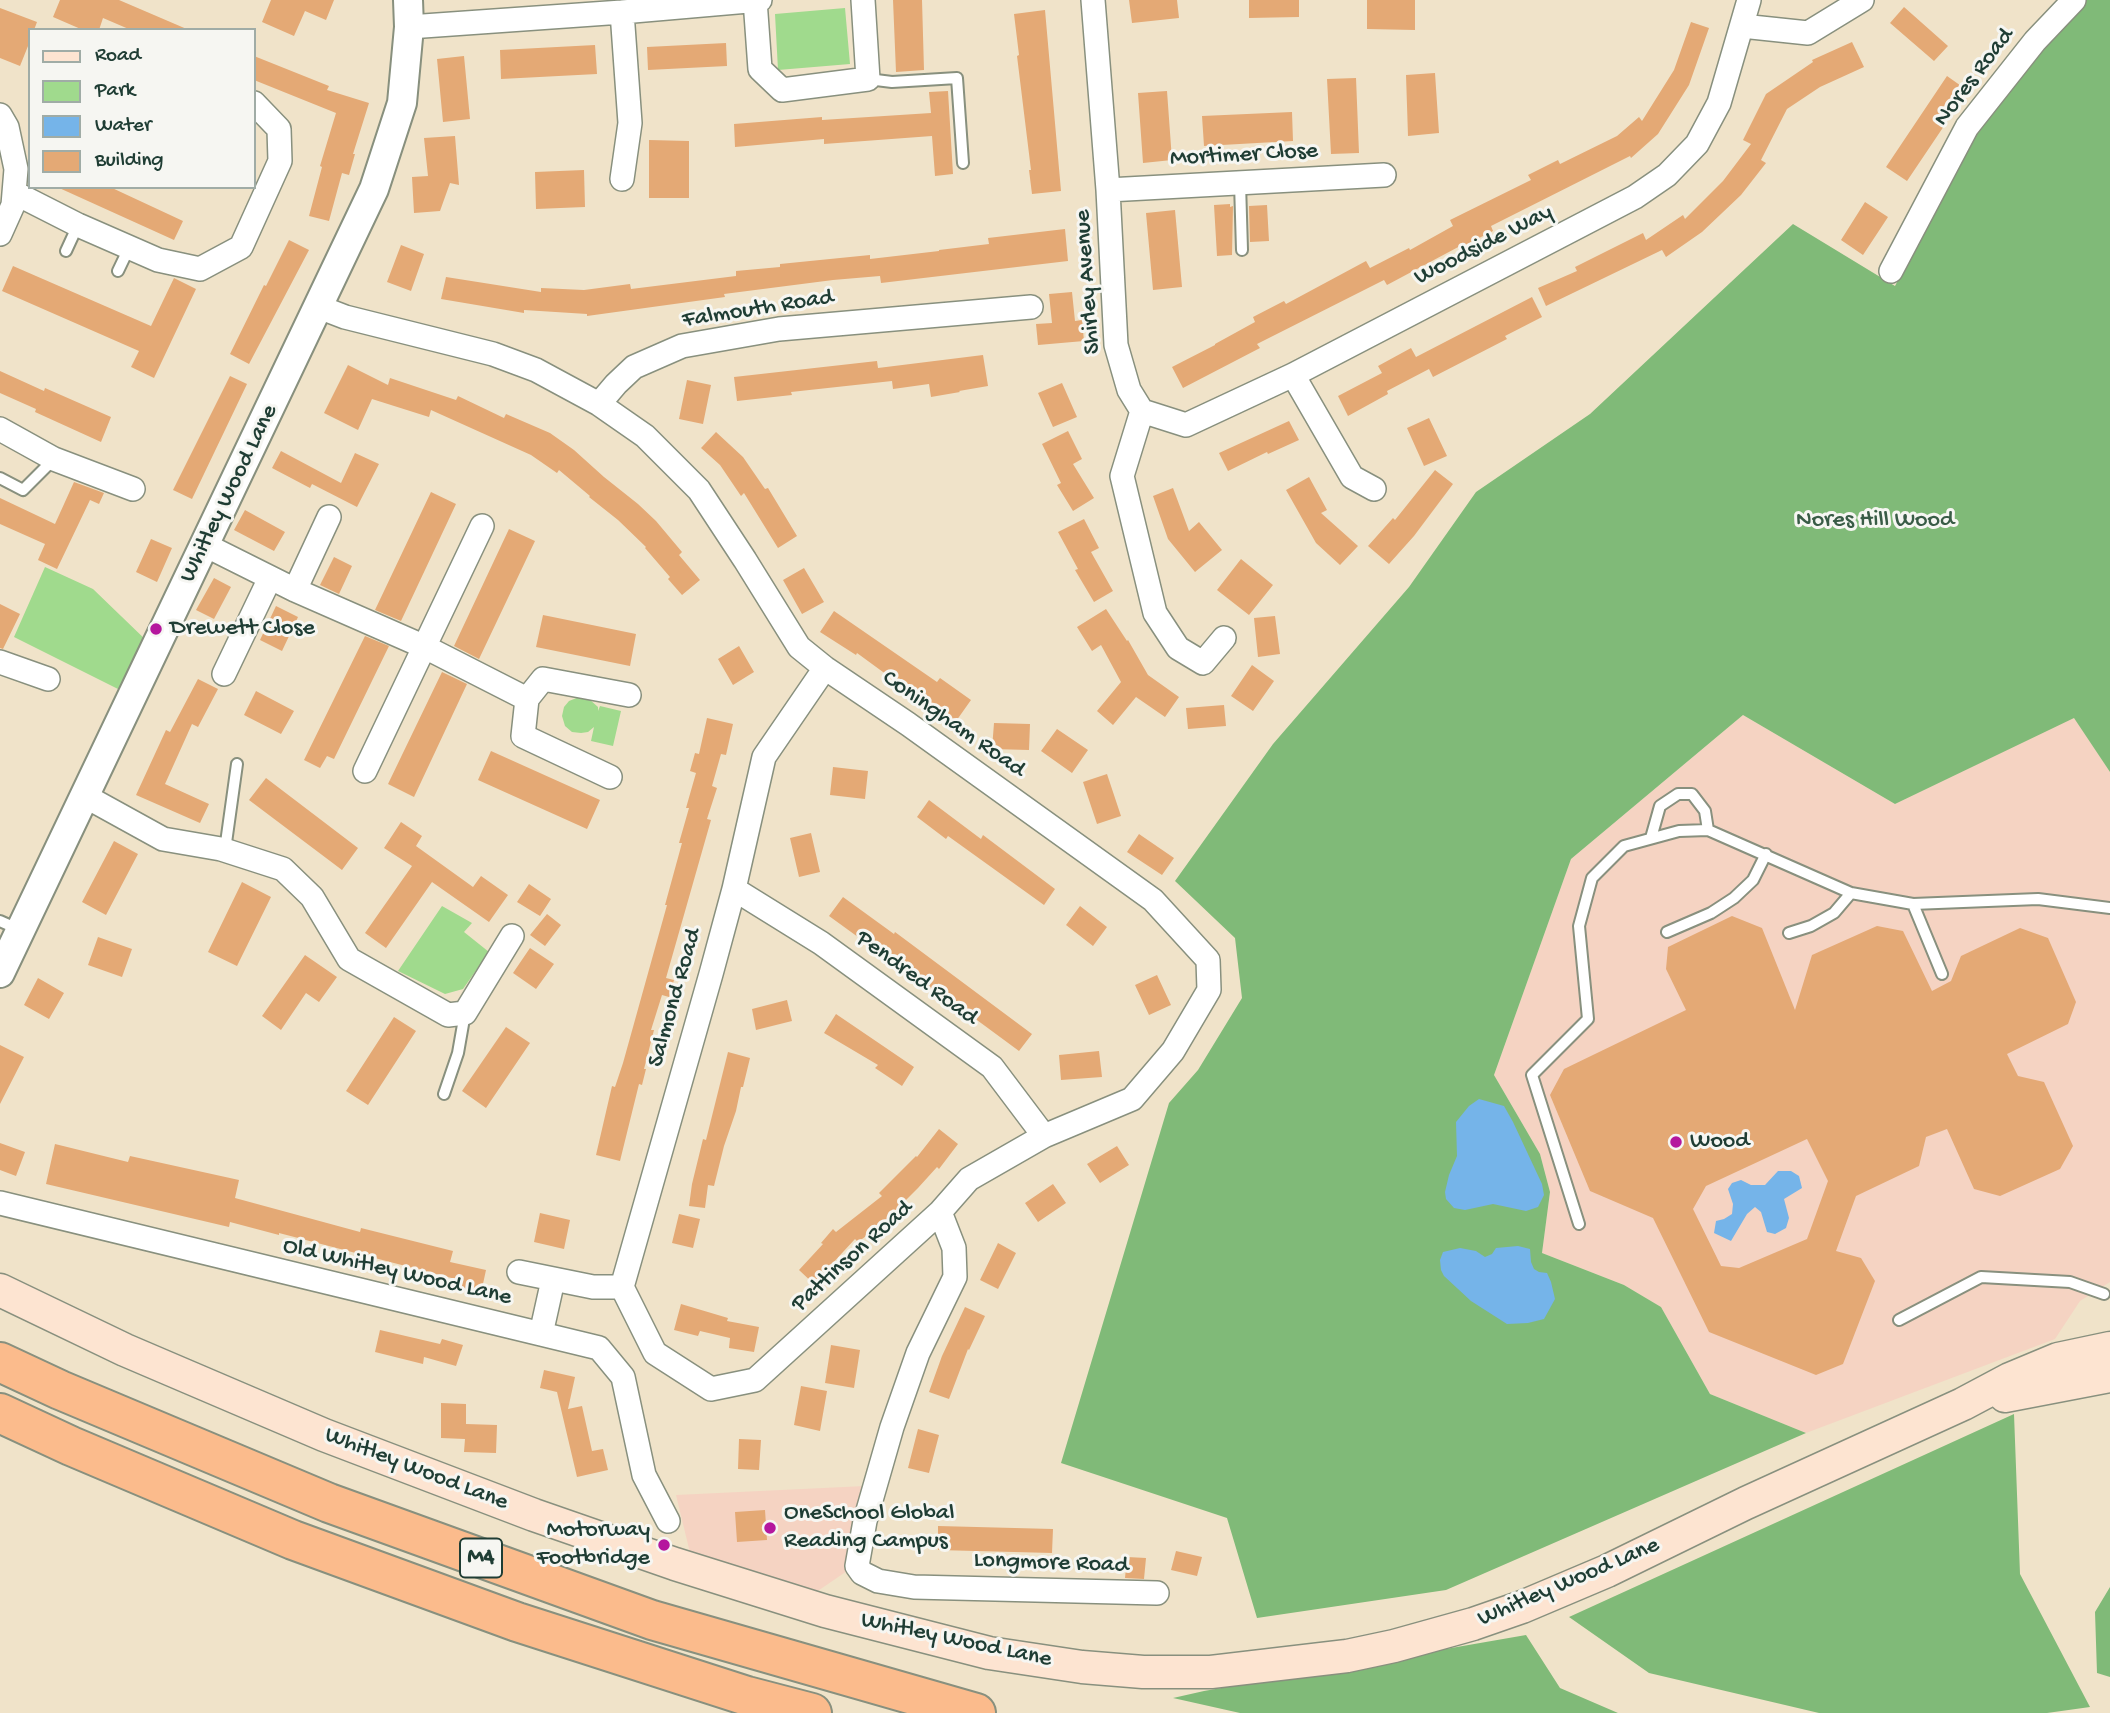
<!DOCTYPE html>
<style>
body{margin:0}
#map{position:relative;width:2110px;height:1713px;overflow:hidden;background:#f0e3c9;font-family:"Gochi Hand",sans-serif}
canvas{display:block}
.legend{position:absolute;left:28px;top:28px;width:228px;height:161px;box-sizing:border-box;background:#f6f6f2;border:2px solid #a0aca6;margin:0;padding:9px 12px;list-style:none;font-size:21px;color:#1f3d34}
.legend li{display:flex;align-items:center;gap:14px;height:35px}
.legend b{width:35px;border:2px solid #a0aca6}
</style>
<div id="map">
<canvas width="2110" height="1713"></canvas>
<ul class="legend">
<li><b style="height:9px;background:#fde4d1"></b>Road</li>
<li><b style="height:19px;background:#a0da8d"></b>Park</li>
<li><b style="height:19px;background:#75b4e9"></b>Water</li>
<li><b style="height:19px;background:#e4a975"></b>Building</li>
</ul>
</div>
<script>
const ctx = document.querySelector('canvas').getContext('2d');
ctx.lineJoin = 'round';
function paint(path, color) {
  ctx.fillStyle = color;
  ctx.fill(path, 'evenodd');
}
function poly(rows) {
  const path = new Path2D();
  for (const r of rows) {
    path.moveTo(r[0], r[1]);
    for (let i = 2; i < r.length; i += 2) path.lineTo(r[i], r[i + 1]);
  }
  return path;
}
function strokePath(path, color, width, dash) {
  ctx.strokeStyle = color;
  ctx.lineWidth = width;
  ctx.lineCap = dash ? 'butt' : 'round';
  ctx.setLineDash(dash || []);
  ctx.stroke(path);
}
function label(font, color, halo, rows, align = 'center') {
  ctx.font = font + ' "Gochi Hand",sans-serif';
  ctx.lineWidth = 6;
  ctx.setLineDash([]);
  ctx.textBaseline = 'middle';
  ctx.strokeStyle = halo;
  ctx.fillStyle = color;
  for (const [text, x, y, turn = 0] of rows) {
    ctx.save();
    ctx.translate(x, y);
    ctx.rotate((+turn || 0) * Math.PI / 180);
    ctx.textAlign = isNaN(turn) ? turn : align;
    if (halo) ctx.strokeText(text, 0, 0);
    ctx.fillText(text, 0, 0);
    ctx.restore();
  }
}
const built = poly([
 [1743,715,1895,804,2074,717,2110,772,2110,1282,2080,1301,2055,1339,1806,1433,1710,1394,1661,1307,1624,1285,1542,1253,1550,1192,1540,1154,1494,1075,1571,859],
 [865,1486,847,1571,809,1597,692,1561,676,1495]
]);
const green = poly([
 [845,8,850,64,778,70,775,14],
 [45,567,93,589,149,643,124,692,14,637],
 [579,697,589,699,598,707,598,711,600,706,621,711,613,746,591,741,594,727,588,732,581,733,572,732,565,726,562,716,564,707,569,701],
 [442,906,472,923,464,932,489,952,463,989,445,994,398,971]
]);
const forest = poly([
 [2086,0,2110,0,2110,772,2074,718,1895,804,1743,715,1571,859,1494,1075,1540,1154,1550,1192,1542,1253,1624,1285,1661,1307,1710,1394,1806,1433,1446,1590,1257,1618,1227,1518,1061,1463,1169,1103,1198,1070,1242,998,1235,938,1175,881,1273,744,1409,587,1476,492,1590,414,1793,224,1895,286,1975,130,2041,46],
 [2014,1414,2020,1574,2090,1707,2047,1713,1819,1713,1649,1673,1569,1617],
 [2110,1587,2110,1677,2097,1673,2095,1612],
 [1526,1635,1560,1688,1618,1713,1240,1713,1173,1698,1204,1691]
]);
const water = poly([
 [1479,1099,1504,1106,1513,1122,1542,1184,1544,1195,1538,1207,1526,1211,1493,1204,1465,1210,1454,1208,1446,1199,1445,1192,1449,1175,1457,1156,1456,1122,1469,1106],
 [1778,1171,1791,1171,1799,1176,1802,1188,1784,1199,1789,1218,1786,1228,1775,1234,1767,1232,1761,1212,1755,1207,1747,1214,1731,1241,1714,1233,1716,1221,1724,1219,1732,1214,1733,1204,1728,1189,1732,1183,1741,1180,1751,1185,1765,1185],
 [1518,1246,1530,1249,1531,1262,1534,1269,1539,1272,1547,1273,1551,1282,1555,1299,1544,1319,1528,1323,1507,1324,1471,1301,1444,1276,1441,1270,1440,1260,1443,1252,1460,1248,1476,1251,1485,1257,1492,1254,1496,1248]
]);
const building = poly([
 [60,0,119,0,189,30,131,30,103,18,99,30,83,30,53,17],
 [271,0,334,0,326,20,305,11,294,36,262,22],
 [893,0,922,0,924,70,896,72],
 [1129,0,1177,0,1179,18,1132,23],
 [1249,0,1299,0,1299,17,1249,18],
 [1367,0,1415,0,1415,30,1367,29],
 [1904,7,1948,46,1934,61,1890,23],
 [0,8,37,22,34,30,30,30,30,41,20,66,0,58],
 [1045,10,1061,191,1032,194,1029,170,1031,170,1017,56,1019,55,1014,14],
 [1691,22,1709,28,1689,85,1658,134,1631,158,1630,156,1491,226,1493,231,1463,246,1462,245,1387,285,1384,280,1257,344,1260,348,1183,388,1172,367,1215,345,1215,344,1255,322,1253,317,1284,301,1286,304,1366,261,1370,268,1409,248,1410,250,1453,226,1450,220,1531,180,1528,175,1558,160,1560,164,1617,136,1639,117,1642,121,1674,70],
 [1852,42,1864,67,1820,87,1787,109,1761,160,1766,163,1741,195,1702,232,1666,257,1662,250,1546,306,1538,288,1577,271,1575,267,1643,233,1646,240,1683,215,1685,219,1723,181,1751,144,1743,140,1766,94,1813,62,1812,60],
 [726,43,727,66,648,70,647,47],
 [595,45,597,74,501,79,500,50],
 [254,56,329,86,327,90,369,103,353,154,355,154,349,175,342,173,329,221,309,216,322,167,320,166,336,113,254,80],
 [464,56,470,119,443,122,437,59],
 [1435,73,1439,133,1408,136,1406,75],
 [1947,76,1964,88,1940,123,1944,126,1907,181,1886,167],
 [1356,78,1359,153,1331,154,1327,79],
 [948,91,953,174,935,176,932,136,824,144,824,139,735,147,734,124,822,117,822,120,931,113,929,92],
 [1167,91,1172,160,1143,163,1138,93],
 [1292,112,1293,141,1204,146,1202,116],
 [455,136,459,185,450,183,440,211,414,213,412,177,428,176,424,138],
 [649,140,689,141,689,198,649,198],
 [584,170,585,207,536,209,535,172],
 [57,187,110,187,183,221,174,240],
 [1865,202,1888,217,1863,255,1841,240],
 [1230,204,1230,207,1233,206,1232,255,1217,256,1214,205],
 [1267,205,1269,241,1250,242,1249,206],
 [1175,210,1182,287,1153,290,1146,213],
 [1065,229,1068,261,881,283,880,276,833,280,724,294,725,297,587,316,587,314,524,310,524,313,441,299,446,277,541,292,541,288,584,290,630,284,631,289,736,276,736,271,780,267,780,264,870,255,870,259,939,251,939,250,989,244,988,238],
 [289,240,309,250,249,364,230,354,264,285,266,286],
 [401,245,424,254,411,291,387,282],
 [13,266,151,326,174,278,196,289,154,378,131,367,139,351,2,291],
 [1072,292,1075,321,1082,320,1084,341,1038,345,1036,324,1052,323,1049,294],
 [1532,297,1542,317,1505,336,1507,339,1433,377,1429,369,1387,391,1388,394,1348,416,1338,396,1382,373,1378,366,1411,348,1416,357],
 [983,355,988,386,959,391,960,392,931,397,929,384,893,389,892,381,791,392,792,395,737,401,734,377,877,361,878,368],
 [348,365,388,385,390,378,456,400,458,396,504,418,506,414,550,433,574,450,604,477,638,504,656,521,682,552,679,555,700,580,682,595,668,579,670,577,645,548,646,547,618,520,589,497,590,496,559,470,557,473,531,455,431,410,429,417,372,399,358,430,324,413],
 [0,371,44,391,45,388,111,417,101,442,35,412,36,409,0,393],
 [230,376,247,384,192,499,173,490],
 [687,380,711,385,703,424,679,419],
 [1062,383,1077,417,1053,427,1038,393],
 [1429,418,1447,456,1424,466,1407,428],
 [1289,421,1299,440,1268,454,1267,452,1228,471,1219,453],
 [1068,431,1082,459,1073,464,1094,498,1073,511,1057,485,1061,483,1042,444],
 [716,432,743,457,765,489,768,488,797,536,778,548,744,493,741,496,720,465,701,448],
 [281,451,341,483,355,453,379,464,357,507,312,484,310,488,272,468],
 [1435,470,1453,484,1414,536,1389,564,1368,546,1393,518,1395,520],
 [1309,477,1327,510,1321,513,1358,546,1340,565,1316,543,1286,490],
 [74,482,104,493,99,504,90,500,57,569,38,560,45,544,0,524,0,498,55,524],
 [1173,488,1189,531,1199,522,1222,550,1195,572,1168,539,1153,496],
 [431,492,456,504,401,621,375,610],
 [245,510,285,532,274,551,234,530],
 [1084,519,1099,548,1091,552,1113,591,1094,602,1075,570,1078,569,1058,532],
 [509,529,535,541,479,659,454,646],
 [151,539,172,548,157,582,136,572],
 [334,557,352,566,339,594,320,585],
 [1241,559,1273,585,1249,615,1217,590],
 [804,568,824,602,802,614,783,580],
 [214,578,231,587,214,619,196,610],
 [0,604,20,614,3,649,0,648],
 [276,606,298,617,282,651,260,640],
 [1106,609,1127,641,1128,640,1148,675,1179,697,1165,717,1136,697,1113,725,1097,711,1121,682,1101,645,1092,651,1077,627],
 [834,611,937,682,940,678,971,700,954,724,857,653,856,655,820,632],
 [543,615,636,634,630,666,536,647],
 [1275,616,1280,654,1258,657,1254,618],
 [365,636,389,646,334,759,327,756,320,768,304,760],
 [739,646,754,672,733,685,718,659],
 [1252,665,1274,681,1253,711,1231,696],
 [442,672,467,684,414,797,388,784],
 [198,679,218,689,198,727,192,724,165,784,209,804,200,823,136,795,166,730,170,732],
 [256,691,294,711,281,734,244,715],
 [1224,705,1226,726,1188,729,1186,708],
 [707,718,733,724,726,755,721,754,712,786,717,788,707,819,711,820,666,978,674,980,669,997,662,995,651,1030,654,1030,644,1069,646,1069,642,1085,639,1084,620,1161,596,1155,612,1086,615,1087,623,1063,667,905,665,905,682,843,679,843,689,808,686,808,696,773,690,771,695,753,699,754],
 [994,723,1030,724,1029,750,992,749],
 [1057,729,1088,750,1072,773,1041,751],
 [491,751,600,800,587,829,478,780],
 [833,767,868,771,865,799,830,795],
 [1107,774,1121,816,1097,824,1083,782],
 [266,778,358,848,342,870,249,800],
 [929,800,981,839,983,835,1055,889,1044,905,948,836,946,839,917,817],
 [401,822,422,836,416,846,473,887,481,876,508,895,489,922,432,882,386,948,365,933,412,866,384,848],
 [811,833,820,872,799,877,790,838],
 [1139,834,1174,858,1162,875,1127,852],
 [114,841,138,854,106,915,82,902],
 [242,882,271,897,237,966,208,952],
 [529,884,551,899,540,916,517,902],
 [843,897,894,934,895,932,1032,1034,1019,1051,962,1009,960,1011,829,916],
 [1080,906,1107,927,1093,946,1066,925],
 [547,914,561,925,545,946,530,935],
 [1732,916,1762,928,1795,1010,1812,955,1877,926,1903,931,1932,991,1951,981,1961,956,2020,928,2048,938,2076,1002,2068,1024,2007,1054,2018,1076,2044,1082,2073,1146,2060,1169,2000,1196,1974,1189,1947,1129,1926,1137,1919,1166,1856,1196,1836,1251,1861,1258,1875,1281,1843,1364,1816,1375,1709,1332,1653,1218,1590,1191,1550,1095,1564,1069,1686,1010,1666,969,1668,947],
 [1807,1139,1828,1181,1807,1239,1739,1268,1721,1266,1693,1209,1706,1186],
 [98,937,132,949,122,977,88,965],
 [530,948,554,964,536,989,513,973],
 [305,955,337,977,319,1002,306,993,281,1030,262,1016],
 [1157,975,1171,1005,1149,1015,1135,985],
 [38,978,64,993,49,1019,24,1005],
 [787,1000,792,1021,756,1030,752,1009],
 [836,1014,914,1067,902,1086,875,1068,878,1065,824,1033],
 [394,1017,416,1031,368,1105,346,1091],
 [506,1027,530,1043,486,1108,462,1091],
 [0,1045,24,1057,0,1104],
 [1099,1051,1102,1077,1061,1080,1059,1055],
 [728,1052,750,1058,743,1087,741,1087,736,1111,724,1146,714,1186,708,1185,705,1208,689,1206,692,1184,703,1139,706,1140],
 [939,1129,958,1144,939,1169,937,1167,918,1188,881,1225,858,1242,855,1239,831,1265,835,1268,817,1287,799,1270,823,1244,821,1243,833,1229,836,1232,882,1196,879,1193,916,1156,917,1157],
 [0,1143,25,1152,16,1176,0,1170],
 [55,1144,128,1162,130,1156,239,1180,235,1198,360,1232,361,1228,453,1251,450,1262,486,1270,481,1293,461,1289,463,1281,279,1233,279,1235,230,1222,229,1227,46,1184],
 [1117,1146,1129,1165,1100,1183,1087,1164],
 [1053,1184,1066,1203,1038,1222,1025,1203],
 [540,1213,570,1220,564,1249,534,1242],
 [679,1214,700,1219,693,1248,672,1243],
 [998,1243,1016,1253,998,1289,980,1280],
 [681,1304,728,1318,727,1321,759,1327,754,1352,729,1348,730,1338,700,1331,698,1336,674,1330],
 [965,1307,985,1316,969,1350,968,1349,949,1399,929,1392,942,1356],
 [380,1330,440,1344,442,1339,463,1345,456,1366,424,1357,423,1364,375,1352],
 [831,1345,860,1350,854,1388,825,1383],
 [544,1370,575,1377,568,1409,582,1406,592,1451,603,1449,608,1470,577,1477,557,1392,540,1388],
 [801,1386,827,1391,820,1431,794,1425],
 [441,1403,466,1404,466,1424,497,1425,496,1453,464,1452,465,1439,441,1438],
 [918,1429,939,1435,929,1473,908,1468],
 [739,1439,761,1440,759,1470,738,1469],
 [765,1510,767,1540,737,1542,735,1512],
 [938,1526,1053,1529,1052,1553,938,1550],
 [1176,1551,1202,1557,1197,1576,1171,1570],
 [1127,1557,1146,1558,1144,1579,1125,1578]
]);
const service = poly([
 [868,79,892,82,957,78,963,163],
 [1240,183,1242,250],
 [66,251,78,225],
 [118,271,129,248],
 [0,478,23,490,54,459],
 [1651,838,1660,806,1678,794,1692,794,1705,811,1708,830],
 [225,850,237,764],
 [1913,904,1942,974],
 [0,921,18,929],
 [1667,932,1711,913,1734,898,1753,880,1766,854],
 [1789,933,1811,926,1834,913,1851,893],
 [444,1094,458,1053,465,1013],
 [1579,1224,1532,1075,1588,1019,1579,926,1592,878,1624,846,1679,831,1708,830,1851,893,1913,904,2038,899,2110,908],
 [1899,1320,1981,1277,2070,1282,2104,1294]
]);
const minor = poly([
 [755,0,760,69,782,90,868,79,863,0],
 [1093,0,1108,190,1116,345,1129,390,1142,411,1122,476,1155,613,1178,648,1203,663,1224,638],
 [622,12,630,123,622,179],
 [1742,26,1808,33,1862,0],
 [409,27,622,12,760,0],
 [0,115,7,127,16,169,13,205,0,234],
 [1108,190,1384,175],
 [15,193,78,225,158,260,200,269,241,247,280,161,279,129,254,103],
 [1891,271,1967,127,2035,41,2074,0],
 [319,307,345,317,493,354,536,370,599,404,645,436,699,490,745,560,799,647,825,668,908,724,1153,900,1208,960,1209,990,1173,1051,1132,1099,1044,1136,969,1179,940,1212,755,1380,711,1389,655,1353,622,1287],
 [1293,375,1352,477,1374,489],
 [599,404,616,384,634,367,682,346,779,329,1031,307],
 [1142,411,1186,425,1293,375,1635,197,1667,175,1697,144,1719,103,1749,0],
 [0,429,54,459,133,489],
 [205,545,295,590,425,647,527,699,523,736,610,777],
 [295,590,329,517],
 [0,662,48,679],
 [224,674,270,578],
 [527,699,543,679,629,695],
 [365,771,482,526],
 [85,796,163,839,221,849,283,869,312,897,349,959,448,1015,465,1013,512,936],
 [734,889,821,943,992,1067,1044,1136],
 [0,1203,599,1348,623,1377,644,1475,668,1521],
 [940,1212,954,1248,955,1277,918,1353,892,1427,865,1521,857,1566,862,1573,878,1581,914,1587,1157,1593],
 [519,1272,593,1287,622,1287],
 [622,1287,711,974,734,889,764,757,825,668],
 [541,1334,553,1280]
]);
const tertiary = poly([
 [0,973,374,189,402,103,409,27,408,0]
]);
const secondary = poly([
 [0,1290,125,1350,324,1435,534,1515,675,1564,825,1611,989,1653,1082,1667,1143,1672,1211,1672,1347,1656,1394,1646,1473,1624,1522,1607,1607,1571,1746,1503,1963,1404,2010,1379,2058,1359,2110,1348],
 [2005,1396,2110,1376]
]);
const motorway = poly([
 [0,1362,60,1390,329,1503,652,1620,976,1713],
 [0,1413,71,1446,293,1540,517,1622,747,1696,812,1713]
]);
const markers = [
 [156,629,7,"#b5179e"],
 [1676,1142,7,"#b5179e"],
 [770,1528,7,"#b5179e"],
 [664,1545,7,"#b5179e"]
];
const shields = [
 [481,1558,42]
];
const shieldNames = [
 ["M4",481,1558]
];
const streetNames = [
 ["Nores Road",1975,78,-53],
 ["Mortimer Close",1244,156,-3],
 ["Woodside Way",1484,246,-27],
 ["Shirley Avenue",1089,282,-94],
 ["Falmouth Road",758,310,-9],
 ["Whitley Wood Lane",230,494,-64],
 ["Coningham Road",953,725,35],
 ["Pendred Road",916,979,36],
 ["Salmond Road",676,998,-74],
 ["Pattinson Road",853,1257,-42],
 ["Old Whitley Wood Lane",397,1273,13],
 ["Whitley Wood Lane",416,1470,21],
 ["Longmore Road",1051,1564,2],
 ["Whitley Wood Lane",1569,1583,-23],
 ["Whitley Wood Lane",956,1641,12]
];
const parkNames = [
 ["Nores Hill Wood",1875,521]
];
const poiNames = [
 ["Drewett Close",170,629],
 ["Wood",1690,1142],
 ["OneSchool Global",784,1514],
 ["Reading Campus",784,1542],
 ["Motorway",650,1531,"right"],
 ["Footbridge",650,1559,"right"]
];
paint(built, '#f5d3c2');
paint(green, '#a0da8d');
paint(forest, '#80ba78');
paint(water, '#75b4e9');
paint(building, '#e4a975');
strokePath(service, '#88907e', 14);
strokePath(minor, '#88907e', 26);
strokePath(tertiary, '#88907e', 32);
strokePath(secondary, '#88907e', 35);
strokePath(motorway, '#88907e', 42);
strokePath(service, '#fff', 10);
strokePath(minor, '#fff', 23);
strokePath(tertiary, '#fff', 28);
strokePath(secondary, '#fde4d1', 32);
strokePath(motorway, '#fbbb8c', 38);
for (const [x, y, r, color] of markers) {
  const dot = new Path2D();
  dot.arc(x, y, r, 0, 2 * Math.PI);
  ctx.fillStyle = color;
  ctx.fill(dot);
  strokePath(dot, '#f6f6f2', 2.5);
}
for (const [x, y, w] of shields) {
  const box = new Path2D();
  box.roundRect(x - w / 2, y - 19.5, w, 39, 5);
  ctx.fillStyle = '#f6f6f2';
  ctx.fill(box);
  strokePath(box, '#1f3d34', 2);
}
label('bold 23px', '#1f3d34', null, shieldNames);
label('24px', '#1f3d34', '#f6f6f2', streetNames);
label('24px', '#395c46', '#f6f6f2', parkNames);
label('24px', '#1f3d34', '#f6f6f2', poiNames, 'left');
</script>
